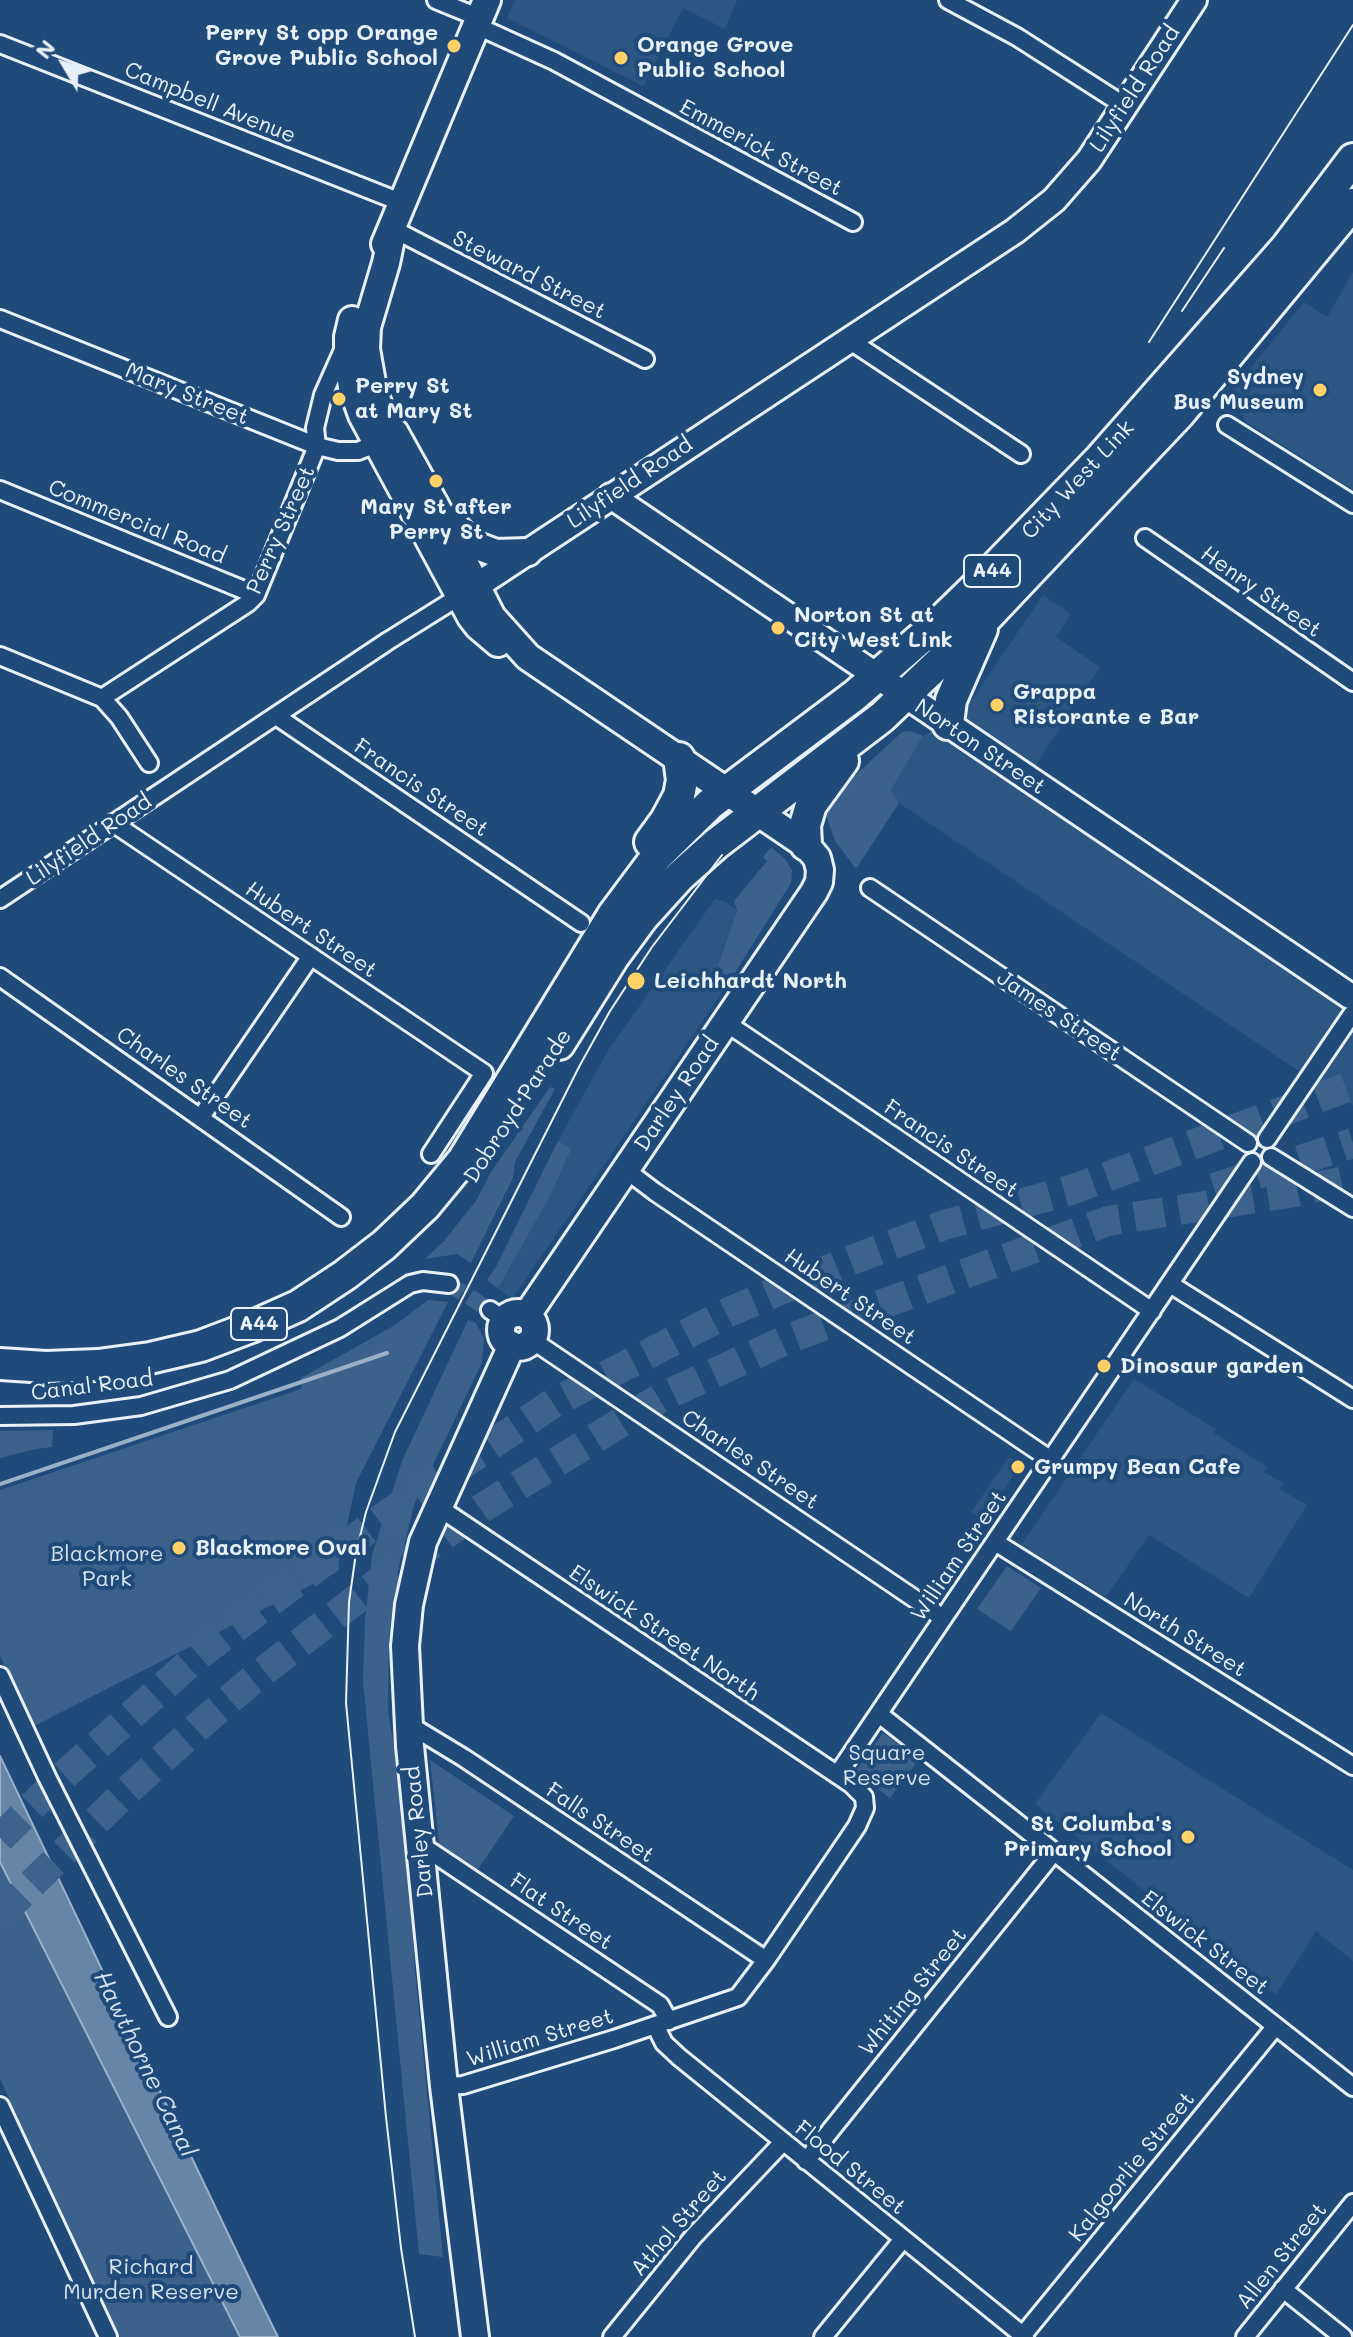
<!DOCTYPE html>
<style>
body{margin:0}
#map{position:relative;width:1353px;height:2337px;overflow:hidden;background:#1f4a7a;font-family:Mali,sans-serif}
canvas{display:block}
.north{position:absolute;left:24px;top:24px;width:80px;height:80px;-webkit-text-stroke:6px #1f4a7a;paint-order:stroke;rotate:308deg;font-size:22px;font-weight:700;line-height:32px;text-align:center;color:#e8f1f8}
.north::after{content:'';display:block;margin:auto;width:28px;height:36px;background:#e8f1f8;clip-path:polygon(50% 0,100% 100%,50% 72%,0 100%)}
</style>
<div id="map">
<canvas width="1353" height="2337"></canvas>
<div class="north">N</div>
</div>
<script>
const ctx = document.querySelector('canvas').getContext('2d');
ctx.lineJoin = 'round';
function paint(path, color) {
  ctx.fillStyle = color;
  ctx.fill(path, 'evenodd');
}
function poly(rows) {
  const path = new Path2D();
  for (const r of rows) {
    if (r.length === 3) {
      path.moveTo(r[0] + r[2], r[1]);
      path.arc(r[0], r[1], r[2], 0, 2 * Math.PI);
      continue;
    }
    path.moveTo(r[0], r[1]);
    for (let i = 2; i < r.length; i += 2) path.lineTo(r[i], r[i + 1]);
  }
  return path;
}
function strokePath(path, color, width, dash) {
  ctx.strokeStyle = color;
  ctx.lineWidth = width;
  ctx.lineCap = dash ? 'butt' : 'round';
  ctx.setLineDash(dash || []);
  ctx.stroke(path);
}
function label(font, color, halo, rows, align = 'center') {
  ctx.font = font + ' Mali,sans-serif';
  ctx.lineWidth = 8;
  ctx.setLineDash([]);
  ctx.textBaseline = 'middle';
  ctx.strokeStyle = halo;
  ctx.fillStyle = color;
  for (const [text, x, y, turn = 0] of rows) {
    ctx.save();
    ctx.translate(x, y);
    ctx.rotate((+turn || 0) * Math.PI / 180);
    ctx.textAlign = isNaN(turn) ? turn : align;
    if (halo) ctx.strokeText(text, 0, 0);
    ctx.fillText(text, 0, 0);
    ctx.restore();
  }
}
const built = poly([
 [515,0,737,0,725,29,683,8,643,86,507,18],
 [1353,272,1353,490,1245,421,1230,393,1304,302,1327,317],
 [1043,595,1071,614,1056,637,1100,667,1027,778,1350,996,1353,1015,1353,1105,1291,1066,899,803,891,790,923,736,965,710],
 [715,899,724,901,737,910,718,966,723,970,716,980,726,987,512,1299,487,1280,489,1276,496,1267,558,1141,607,1052],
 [1134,1379,1216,1429,1214,1433,1267,1467,1264,1472,1283,1483,1280,1489,1307,1505,1249,1598,1149,1535,1106,1597,1021,1545],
 [1009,1457,1021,1464,983,1520,971,1512],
 [1101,1713,1353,1870,1353,1961,1316,1931,1276,1995,1035,1804]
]);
const green = poly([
 [911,731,923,736,891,790,899,803,856,869,835,841,825,812,845,785,902,732],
 [771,847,786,860,792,870,791,883,726,987,716,980,723,970,718,966,737,910,734,901,767,861,763,857],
 [550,1087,555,1089,515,1162,513,1178,471,1263,457,1254,425,1259,443,1242,476,1201,491,1172],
 [558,1141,571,1149,551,1194,498,1288,487,1280,496,1267],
 [428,1300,448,1302,356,1483,337,1572,34,1726,0,1656,0,1490,301,1389,301,1378,395,1325],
 [468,1320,476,1323,484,1339,482,1363,415,1502,399,1566,389,1635,388,1712,405,1811,415,1970,443,2257,419,2254,363,1681,365,1620,372,1555,402,1461],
 [53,1430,52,1447,35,1449,0,1458,0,1431],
 [1007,1566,1041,1588,1011,1631,977,1609],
 [883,1733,919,1759,890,1798,855,1772],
 [430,1760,514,1816,476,1872,440,1850],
 [0,1862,121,2100,240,2337,120,2337,0,2079]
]);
const water = poly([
 [0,1756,254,2288,278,2337,240,2337,0,1862,0,1756]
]);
const stream = poly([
 [0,1484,387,1353]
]);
const streetTunnel = poly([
 [449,1284,490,1310]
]);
const highwayTunnel = poly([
 [1214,1188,1353,1143],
 [0,1838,61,1778,200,1654,388,1514,555,1402,729,1312,841,1264,944,1225,1074,1189,1353,1085],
 [0,1915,126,1792,202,1723,251,1681,376,1584,482,1508,662,1397,788,1339,1108,1221,1295,1192,1353,1179]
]);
const street = poly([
 [436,0,480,18],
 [948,0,1017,37,1125,106],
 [477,26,554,61,853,222],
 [0,44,403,203],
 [393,229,645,359],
 [0,319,317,446,338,451,358,451,383,441],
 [849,340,1021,454],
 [1227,425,1353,504],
 [0,490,256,595],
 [1145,538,1353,682],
 [0,656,102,698,119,717,149,763],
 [102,698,248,603,256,595,317,446,315,428,323,395,343,350],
 [276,716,581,923],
 [113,823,484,1073,431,1154],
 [870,888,1248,1143],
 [0,899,388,641,460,596],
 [0,977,341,1217],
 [725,1022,1152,1311],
 [201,1117,311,956],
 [1267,1139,1352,1014],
 [1271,1157,1353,1208],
 [626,1170,655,1192,1051,1460],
 [1170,1284,1353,1399],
 [490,1310,505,1320],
 [532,1340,943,1618],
 [0,1416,74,1415,141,1406,230,1380,340,1328,410,1284,423,1281,449,1284],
 [438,1507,851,1784,864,1797,865,1808,857,1826,766,1960,738,1997,614,2039,463,2085,444,2086],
 [995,1542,1353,1766],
 [0,1676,47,1777,168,2017],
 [879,1714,1353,2087],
 [408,1724,464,1758,766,1960],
 [837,1775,1252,1162],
 [421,1845,660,2005,669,2021],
 [655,2025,664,2043,679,2057,1025,2337],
 [0,2106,108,2337],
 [806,2161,1054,1852],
 [1283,2289,1343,2337],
 [1023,2335,1275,2027],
 [612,2337,693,2237,783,2142],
 [823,2337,903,2239],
 [1245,2337,1353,2203]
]);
const secondary = poly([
 [611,496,1350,996],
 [461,596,1015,231,1054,200,1089,160,1194,0]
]);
const primary = poly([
 [393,229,386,263,367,327,366,349,374,394,387,424,395,433,435,505,492,617,528,657,806,845,817,858,820,870,819,882,814,892,527,1315],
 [385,244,487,0],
 [352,320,348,337,348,362,352,387,362,415,471,617,478,626,498,643],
 [449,519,470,542,480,547,496,553,528,552],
 [518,1330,17],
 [475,2337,444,2086,410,1746,405,1646,409,1605,423,1542,512,1345]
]);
const highway = poly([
 [948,724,951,700,982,629],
 [650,842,666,820,679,796,682,780,679,758],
 [806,845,805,825,811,805,843,761],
 [559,1044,614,956,642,918,680,876,716,844,882,717,986,618,1179,414,1353,204],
 [0,1364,46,1367,98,1365,150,1358,201,1346,251,1327,298,1306,345,1275,384,1245,425,1206,463,1160,613,915,657,856,710,804,854,696,944,618,979,584,1100,459,1285,249,1353,159]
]);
const tram = poly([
 [1182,311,1224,248],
 [1149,342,1353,25],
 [415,2337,401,2248,386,2117,346,1703,349,1602,356,1553,366,1512,395,1432,580,1065,610,1011,652,947,722,855]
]);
const markers = [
 [454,46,8,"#ffd166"],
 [621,58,8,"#ffd166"],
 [1320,390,8,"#ffd166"],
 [339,399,8,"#ffd166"],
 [436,481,8,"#ffd166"],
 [778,628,8,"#ffd166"],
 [997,705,8,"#ffd166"],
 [636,981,10,"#ffd166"],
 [1104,1366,8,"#ffd166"],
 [1018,1467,8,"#ffd166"],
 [179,1548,8,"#ffd166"],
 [1188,1837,8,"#ffd166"]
];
const shields = [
 [992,571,56],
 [259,1324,56]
];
const shieldNames = [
 ["A44",992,571],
 ["A44",259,1324]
];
const poiNames = [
 ["Perry St opp Orange",438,33,"right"],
 ["Grove Public School",438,58,"right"],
 ["Orange Grove",637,45],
 ["Public School",637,70],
 ["Sydney",1304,377,"right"],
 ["Bus Museum",1304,402,"right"],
 ["Perry St",355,386],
 ["at Mary St",355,411],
 ["Mary St after",436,507,"center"],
 ["Perry St",436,532,"center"],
 ["Norton St at",794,615],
 ["City West Link",794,640],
 ["Grappa",1013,692],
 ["Ristorante e Bar",1013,717],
 ["Leichhardt North",654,981],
 ["Dinosaur garden",1120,1366],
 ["Grumpy Bean Cafe",1034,1467],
 ["Blackmore Oval",195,1548],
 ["St Columba's",1172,1824,"right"],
 ["Primary School",1172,1849,"right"]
];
const streetNames = [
 ["Lilyfield Road",1135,89,-57],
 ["Campbell Avenue",210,103,22],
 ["Emmerick Street",761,148,28],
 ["Steward Street",529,275,27],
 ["Mary Street",187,394,22],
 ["City West Link",1078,480,-47],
 ["Lilyfield Road",630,483,-34],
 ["Commercial Road",137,522,22],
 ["Perry Street",281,530,-66],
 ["Henry Street",1261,592,35],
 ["Norton Street",980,747,34],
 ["Francis Street",421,788,34],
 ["Lilyfield Road",89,840,-34],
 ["Hubert Street",311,930,34],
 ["James Street",1059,1016,34],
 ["Charles Street",184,1078,35],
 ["Darley Road",677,1094,-56],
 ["Dobroyd Parade",518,1106,-57],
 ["Francis Street",951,1149,34],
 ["Hubert Street",850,1297,34],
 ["Canal Road",92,1386,-7],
 ["Charles Street",750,1460,34],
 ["William Street",959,1556,-56],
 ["Elswick Street North",664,1633,34],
 ["North Street",1185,1635,32],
 ["Falls Street",600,1823,34],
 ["Darley Road",419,1832,-96],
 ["Flat Street",561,1912,34],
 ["Elswick Street",1205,1943,38],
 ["Whiting Street",913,1992,-51],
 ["William Street",540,2038,-17],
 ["Kalgoorlie Street",1132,2167,-51],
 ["Flood Street",850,2168,39],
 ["Athol Street",679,2223,-49],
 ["Allen Street",1282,2256,-51]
];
const parkNames = [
 ["Blackmore",107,1554],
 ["Park",107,1579],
 ["Square",887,1753],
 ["Reserve",887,1778],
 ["Richard",151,2267],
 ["Murden Reserve",151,2292]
];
const waterNames = [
 ["Hawthorne Canal",145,2064,64]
];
paint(built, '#2e5683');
paint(green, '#3c628c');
paint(water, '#6685a7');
strokePath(water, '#9ab0c7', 2);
strokePath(stream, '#9ab0c7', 4);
strokePath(streetTunnel, '#3d638d', 16, [16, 8]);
strokePath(highwayTunnel, '#3d638d', 30, [30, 15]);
strokePath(street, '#e8f1f8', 22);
strokePath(secondary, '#e8f1f8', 30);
strokePath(primary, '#e8f1f8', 32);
strokePath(highway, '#e8f1f8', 36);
strokePath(street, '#1f4a7a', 16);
strokePath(secondary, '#1f4a7a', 24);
strokePath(primary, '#1f4a7a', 26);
strokePath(highway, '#1f4a7a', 30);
strokePath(tram, '#e8f1f8', 2);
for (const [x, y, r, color] of markers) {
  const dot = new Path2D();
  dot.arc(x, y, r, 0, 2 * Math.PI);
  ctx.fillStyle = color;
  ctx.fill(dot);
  strokePath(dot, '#1f4a7a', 3);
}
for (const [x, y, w] of shields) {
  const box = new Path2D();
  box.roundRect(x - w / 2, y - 16, w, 32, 6);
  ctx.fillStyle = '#1f4a7a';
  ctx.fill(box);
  strokePath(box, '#e8f1f8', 2);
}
label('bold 20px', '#e8f1f8', null, shieldNames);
label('bold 22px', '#e8f1f8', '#1f4a7a', poiNames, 'left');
label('22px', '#e8f1f8', '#1f4a7a', streetNames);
label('22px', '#d7e3ed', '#1f4a7a', parkNames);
label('italic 24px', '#d4e1ec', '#1f4a7a', waterNames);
</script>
